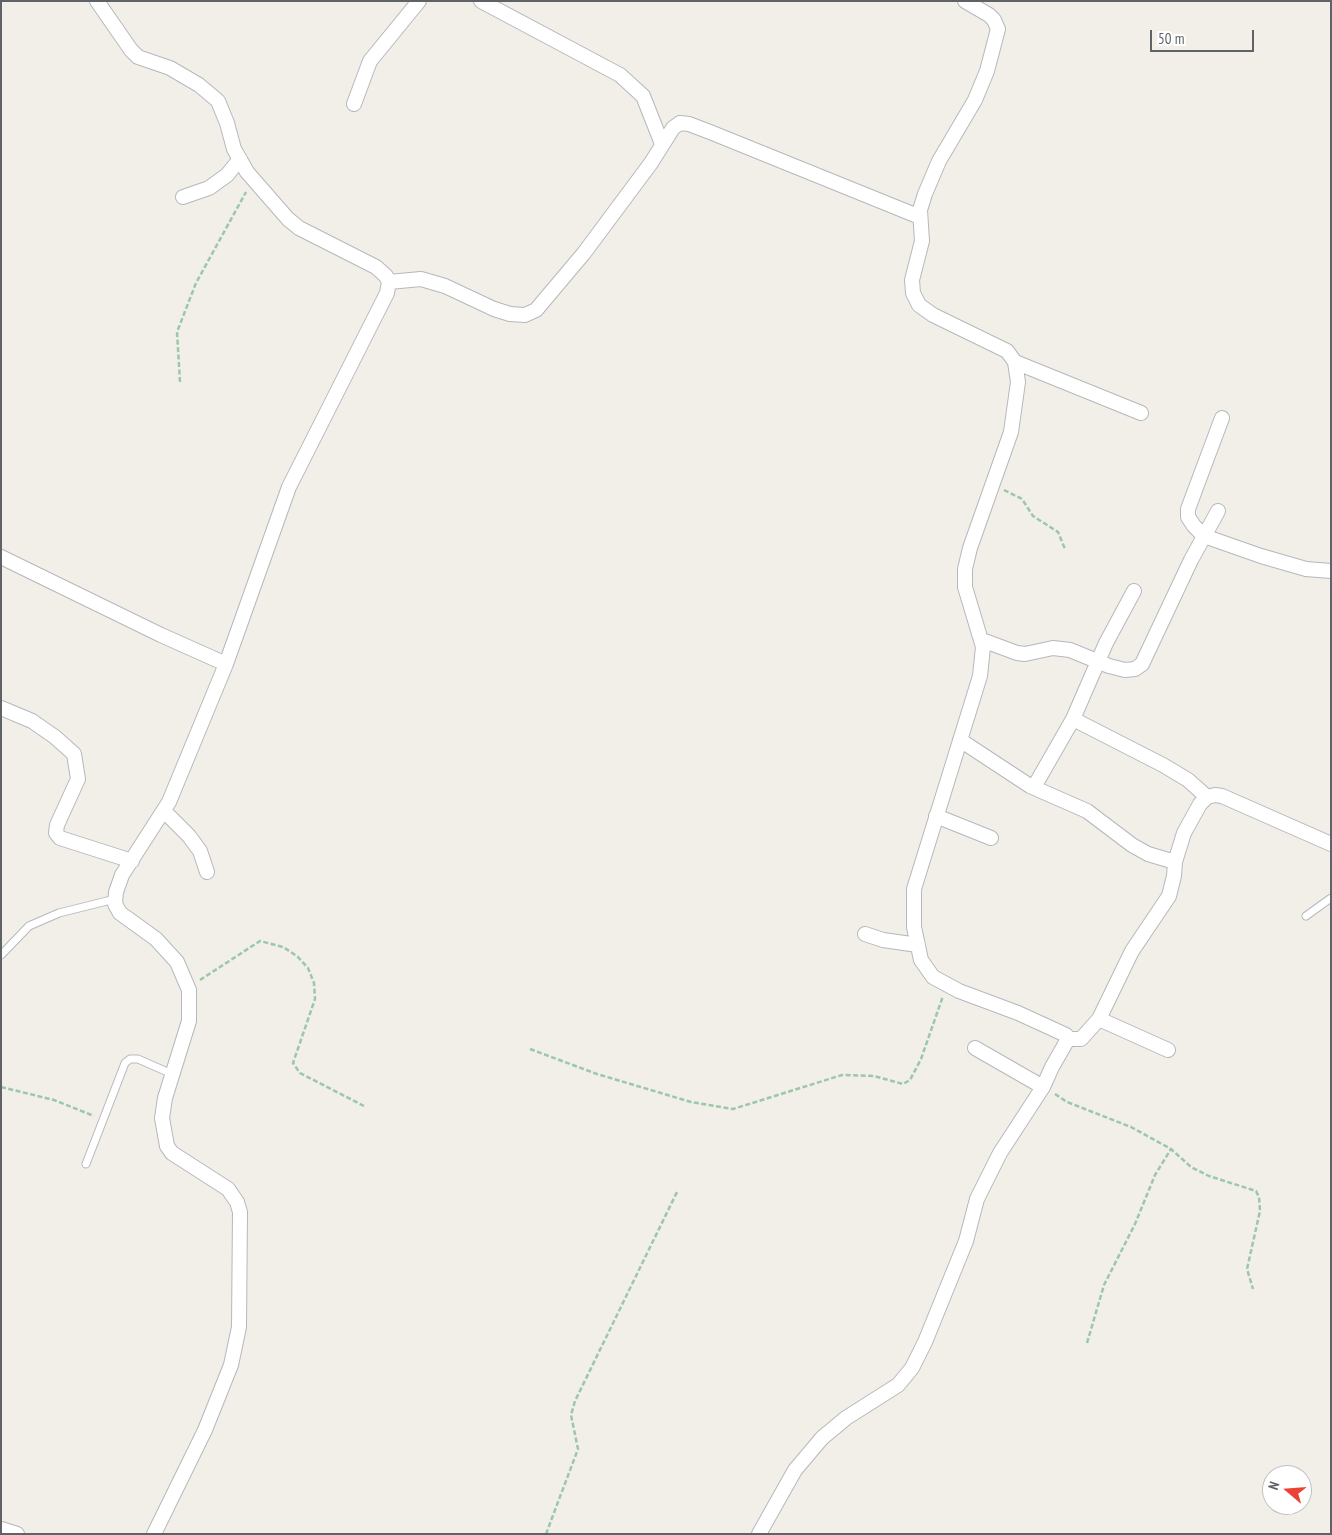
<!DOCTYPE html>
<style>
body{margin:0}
#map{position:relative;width:1332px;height:1535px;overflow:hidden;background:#f1efe8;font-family:"PT Sans Narrow",sans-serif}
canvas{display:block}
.frame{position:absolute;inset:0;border:2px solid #5f6368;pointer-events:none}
.north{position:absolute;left:1262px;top:1465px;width:50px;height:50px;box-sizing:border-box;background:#fff;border:1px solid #bfc1c3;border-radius:50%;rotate:288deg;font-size:14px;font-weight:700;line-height:20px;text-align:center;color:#5f6368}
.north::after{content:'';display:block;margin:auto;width:18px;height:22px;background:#ea4335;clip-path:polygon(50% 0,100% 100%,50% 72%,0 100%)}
.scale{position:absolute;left:1150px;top:30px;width:104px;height:22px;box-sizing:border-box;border:2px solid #5f6368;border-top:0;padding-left:6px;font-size:15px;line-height:18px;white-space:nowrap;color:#5f6368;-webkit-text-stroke:4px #fff;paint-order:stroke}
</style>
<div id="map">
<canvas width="1332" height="1535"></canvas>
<div class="frame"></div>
<div class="north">N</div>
<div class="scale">50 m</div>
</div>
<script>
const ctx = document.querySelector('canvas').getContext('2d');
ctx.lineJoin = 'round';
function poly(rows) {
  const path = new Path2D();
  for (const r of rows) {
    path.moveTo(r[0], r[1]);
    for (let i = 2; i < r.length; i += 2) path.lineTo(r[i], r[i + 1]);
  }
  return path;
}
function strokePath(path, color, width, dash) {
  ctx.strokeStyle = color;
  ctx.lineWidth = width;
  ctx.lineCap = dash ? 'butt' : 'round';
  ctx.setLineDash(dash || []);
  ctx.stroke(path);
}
const path = poly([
 [180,382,177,332,196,283,246,192],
 [1004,490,1022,499,1033,516,1058,532,1065,549],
 [200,980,260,941,283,947,297,956,308,968,314,983,315,999,293,1063,300,1073,364,1106],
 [530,1049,597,1074,691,1102,733,1109,842,1075,874,1076,903,1084,910,1080,921,1059,943,996],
 [1,1087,54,1100,94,1116],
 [1055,1094,1067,1102,1131,1127,1171,1149,1191,1167,1209,1176,1256,1191,1259,1197,1260,1211,1247,1269,1253,1289],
 [1087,1343,1104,1285,1135,1224,1155,1175,1171,1149],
 [546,1534,578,1449,571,1415,575,1401,677,1192]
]);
const service = poly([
 [1306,916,1331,898],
 [1,955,29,926,59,913,115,899],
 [86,1164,125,1063,130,1059,138,1059,172,1074]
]);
const minor = poly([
 [97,1,131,50,138,57,170,68,199,85,218,101,227,123,234,149,247,172,288,219,299,228,376,267,386,276,389,282,387,293,289,487,226,664,169,802,122,875,116,892,115,904,120,913,156,939,177,962,189,990,189,1021,165,1098,162,1118,167,1146,172,1153,228,1189,237,1202,240,1212,239,1327,231,1365,205,1430,154,1534],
 [481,1,620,75,643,96,662,144],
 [354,104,370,61,419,1],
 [183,197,209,188,227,175,240,159],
 [389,282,421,279,445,286,494,309,510,314,525,315,536,310,584,253,651,163,673,128,680,123,689,124,710,132,920,217],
 [1015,362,1141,413],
 [1222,418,1188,509,1188,517,1194,526,1204,536,1261,556,1306,569,1331,571],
 [1,557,161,635,226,664],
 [982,640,1017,653,1025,654,1053,648,1070,650,1109,666,1125,670,1135,669,1142,664,1191,560,1218,511],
 [1,708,32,721,55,737,74,754,78,779,57,825,56,833,60,838,132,861],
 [1073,719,1163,765,1188,780,1207,797],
 [960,740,1030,786,1087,811,1132,845,1148,854,1175,862],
 [1034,787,1073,719,1106,643,1134,591],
 [164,811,189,836,200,851,207,872],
 [936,816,991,838],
 [865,934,883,940,918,945],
 [1099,1019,1168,1050],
 [1068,1039,1081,1039,1099,1019,1132,951,1169,896,1174,876,1175,862,1184,833,1200,804,1207,797,1215,795,1222,796,1331,844],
 [975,1048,1043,1087],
 [1,1529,17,1534],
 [759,1534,795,1470,822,1438,846,1418,898,1385,912,1368,925,1342,966,1241,977,1199,1000,1153,1043,1087,1052,1067,1068,1039,1066,1035,1018,1013,959,991,933,977,921,960,914,927,914,889,980,676,983,647,965,587,965,569,970,548,1011,432,1018,382,1015,362,1007,351,933,315,919,305,913,293,912,280,922,241,920,210,925,194,939,161,975,100,987,71,998,29,994,20,989,15,965,1]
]);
strokePath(service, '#b5b8bc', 9);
strokePath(minor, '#b5b8bc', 16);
strokePath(path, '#9cc7a9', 2.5, [5, 2.5]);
strokePath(service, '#fff', 7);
strokePath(minor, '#fff', 14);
</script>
